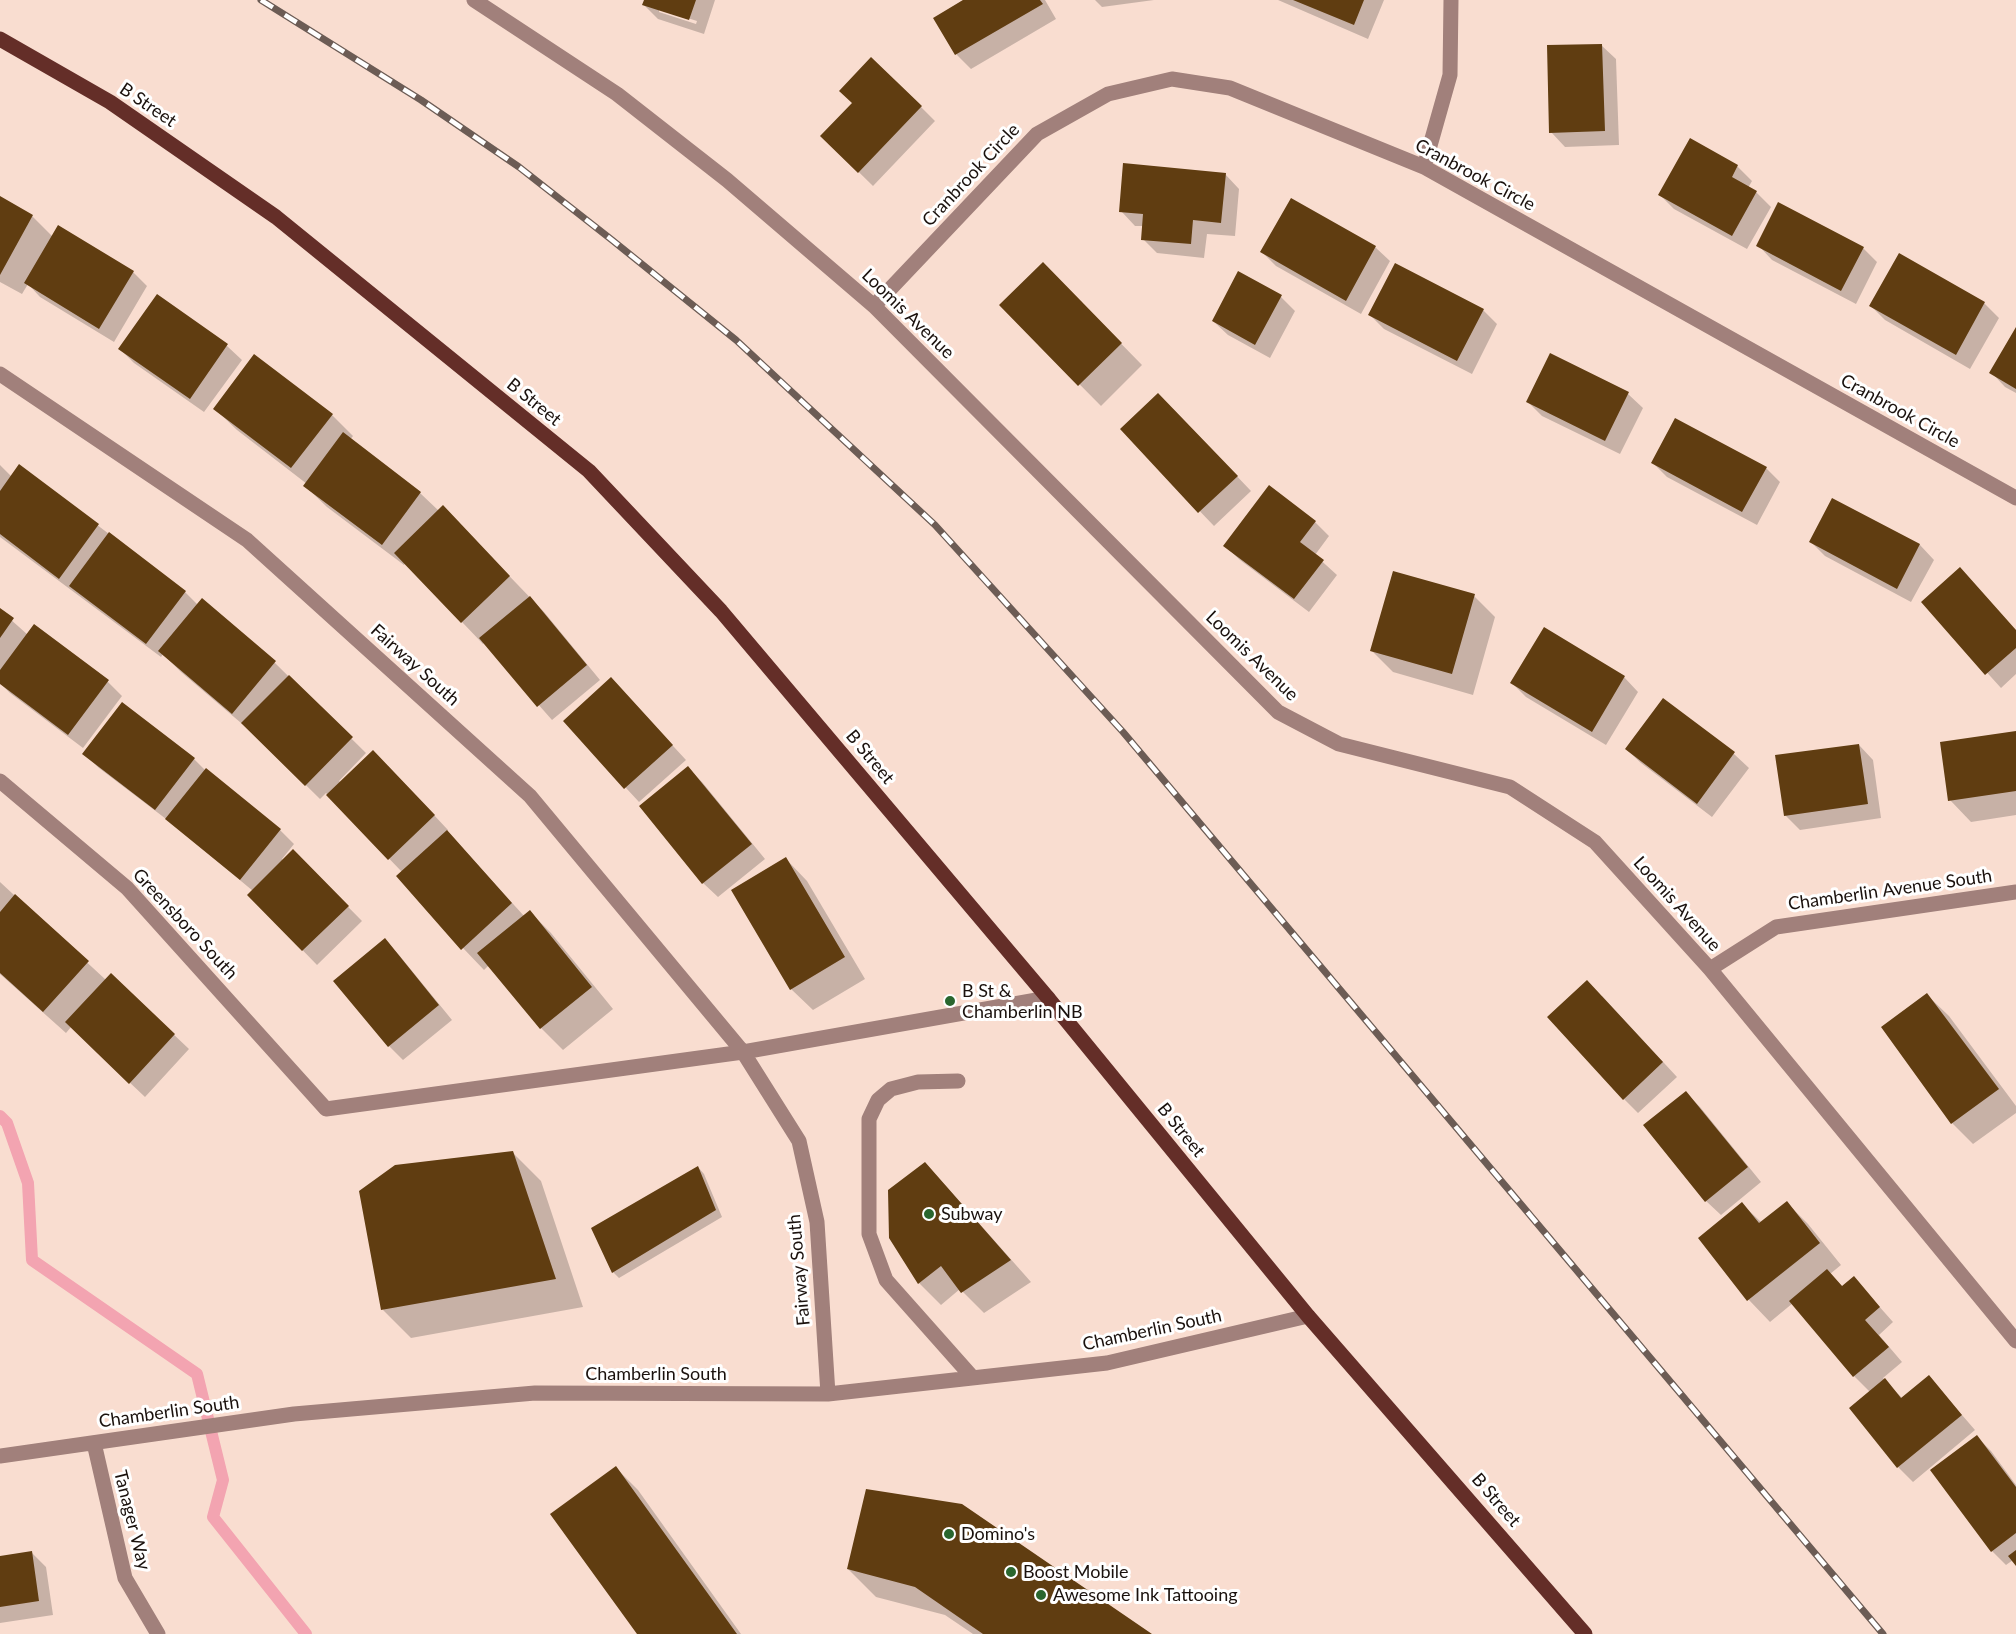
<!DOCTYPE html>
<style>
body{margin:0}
canvas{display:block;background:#f9ddd0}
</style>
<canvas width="2016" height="1634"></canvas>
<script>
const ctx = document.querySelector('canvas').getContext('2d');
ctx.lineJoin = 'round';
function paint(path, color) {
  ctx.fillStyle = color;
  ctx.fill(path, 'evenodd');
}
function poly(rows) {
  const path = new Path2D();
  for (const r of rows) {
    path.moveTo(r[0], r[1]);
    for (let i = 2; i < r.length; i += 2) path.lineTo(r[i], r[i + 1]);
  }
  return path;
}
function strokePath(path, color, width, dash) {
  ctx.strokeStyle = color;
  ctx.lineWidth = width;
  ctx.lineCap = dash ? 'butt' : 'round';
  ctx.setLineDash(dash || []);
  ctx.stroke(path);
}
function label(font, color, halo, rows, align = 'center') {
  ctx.font = font + ' Lato,sans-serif';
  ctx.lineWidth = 6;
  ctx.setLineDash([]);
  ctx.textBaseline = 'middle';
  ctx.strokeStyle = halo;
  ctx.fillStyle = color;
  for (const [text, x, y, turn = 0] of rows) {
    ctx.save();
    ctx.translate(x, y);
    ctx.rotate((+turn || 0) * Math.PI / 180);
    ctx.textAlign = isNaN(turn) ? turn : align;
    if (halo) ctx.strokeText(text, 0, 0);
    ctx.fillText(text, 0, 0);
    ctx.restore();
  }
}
const shadow = poly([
 [645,0,715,0,704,34,658,19,644,5],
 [659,9,697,21,696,24,659,12],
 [963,0,1045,0,1056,19,971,69,957,55,935,18],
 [1095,0,1154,0,1102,7],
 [1278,0,1384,0,1368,39],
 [1601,45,1616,59,1619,145,1565,147,1551,132],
 [853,104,921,107,935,121,873,186,822,136],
 [1690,140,1737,166,1752,181,1748,188,1756,192,1771,207,1747,249,1674,209,1660,195],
 [1225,174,1239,189,1235,236,1207,234,1204,258,1157,253,1143,239,1144,226,1135,226,1121,211],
 [0,198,32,216,53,237,133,272,147,286,114,342,40,297,28,284,22,294,0,282],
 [1758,245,1863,248,1877,262,1856,304,1772,260],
 [1375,247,1390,261,1361,314,1276,266,1262,252],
 [1899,255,1984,303,1999,318,1970,369,1885,320,1871,306],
 [1043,264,1142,365,1101,406,1001,305],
 [157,296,227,346,242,360,204,412,134,363,120,349],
 [1281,297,1295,311,1270,358,1228,335,1213,321],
 [1483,310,1497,324,1472,374,1384,329,1369,314],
 [2016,331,2016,393,2005,387,1991,372],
 [1550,355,1628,394,1643,408,1620,454,1542,416,1528,402],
 [215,409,332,415,353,436,350,440,420,493,439,511,464,529,544,612,600,680,552,720,484,643,483,644,462,622,405,563,404,565,327,507,305,486,307,484,237,430],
 [1173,409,1251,491,1214,526,1122,430],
 [1652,462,1766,468,1780,482,1757,525,1667,477],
 [0,465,12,477,20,466,185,592,198,605,202,600,275,663,366,753,339,781,341,783,388,766,448,830,447,831,524,916,530,912,551,933,613,1009,563,1050,541,1028,489,965,484,970,463,948,402,872,326,793,320,799,254,734,181,672,163,654,161,657,0,537],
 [1833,500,1920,545,1934,560,1911,602,1825,556,1811,542],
 [1315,522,1329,536,1315,555,1337,575,1309,612,1240,560,1225,546],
 [1474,596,1495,617,1473,695,1393,672,1372,651],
 [1923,602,2016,631,2016,674,2001,688],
 [0,610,28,635,34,626,108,682,122,696,83,748,10,693,0,683],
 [1624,677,1638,692,1606,745,1526,697,1512,683],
 [625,694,686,760,639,802,565,722],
 [1664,700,1734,754,1749,768,1712,817,1641,763,1626,749],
 [2016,733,2016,815,1971,822,1950,800],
 [1859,745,1873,760,1881,818,1800,830,1785,815],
 [84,754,194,759,206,771,280,830,294,844,282,859,284,861,293,851,362,921,317,965,249,895,253,891,170,822,99,768],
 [688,768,702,782,765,859,718,897,703,883],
 [786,859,807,881,865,979,813,1010,791,989],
 [0,882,106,980,111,975,189,1049,145,1097,71,1027,66,1033,0,974],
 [385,940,399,955,452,1020,403,1060,389,1046,335,981],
 [1927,995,1949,1016,2016,1106,2016,1113,1973,1144,1952,1123],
 [1602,996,1677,1077,1638,1113,1624,1099],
 [1686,1093,1700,1107,1761,1182,1721,1215,1706,1201],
 [513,1153,541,1181,583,1307,411,1338,383,1310],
 [924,1164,946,1186,1031,1282,984,1313,960,1289,941,1305,919,1283,890,1237],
 [698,1167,704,1174,722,1217,619,1278,613,1272],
 [1787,1203,1808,1224,1841,1265,1830,1274,1843,1287,1854,1278,1893,1322,1879,1335,1902,1362,1883,1378,1902,1398,1929,1377,1975,1430,1913,1482,1898,1467,1851,1408,1870,1392,1854,1376,1793,1303,1770,1322,1749,1300,1700,1238,1742,1204,1762,1223],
 [1977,1437,1991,1451,2016,1485,2016,1563,2013,1560,2006,1565,1992,1551],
 [616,1468,638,1490,741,1634,638,1634],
 [32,1553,46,1567,53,1615,0,1623,0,1557],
 [848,1569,1149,1634,973,1634,945,1615,876,1597]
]);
const stream = poly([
 [0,1116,7,1123,28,1183,32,1260,197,1374,223,1480,213,1517,306,1634]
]);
const building = poly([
 [644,0,696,0,689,20,642,5],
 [963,0,1040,0,1043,4,955,55,933,18],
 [1293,0,1364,0,1354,25],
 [1602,44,1605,131,1549,133,1547,45],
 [871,57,922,106,858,173,820,136,852,103,839,91],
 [1690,138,1738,165,1732,177,1757,191,1732,236,1658,195],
 [1123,163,1226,173,1221,223,1193,220,1191,244,1141,240,1143,214,1119,212],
 [0,196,33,215,0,275],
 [1291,198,1376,246,1346,301,1260,252],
 [1778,202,1864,247,1841,291,1756,246],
 [58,225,134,271,99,329,24,283],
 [1899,253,1985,302,1956,355,1869,306],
 [1043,262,1122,343,1078,386,999,305],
 [1395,263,1484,309,1457,361,1368,315],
 [1238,271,1282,295,1255,345,1212,321],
 [157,294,228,344,190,399,118,349],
 [2016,327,2016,389,1989,373],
 [1550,353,1629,392,1605,441,1526,402],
 [254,354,333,414,291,468,213,409],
 [1158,393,1238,476,1198,513,1120,429],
 [1675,418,1767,467,1742,512,1651,463],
 [343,432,421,492,382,545,303,486],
 [19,464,99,524,59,579,0,534,0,491],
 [1269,485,1316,521,1300,542,1324,560,1294,599,1223,546],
 [1832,498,1920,544,1897,589,1809,542],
 [443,505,510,576,461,623,394,553],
 [109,532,186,591,146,644,69,586],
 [1960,567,2016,630,2016,648,1985,675,1921,602],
 [1393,571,1475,594,1452,674,1370,651],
 [530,596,587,665,537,707,479,638],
 [202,598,276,661,232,714,158,651],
 [0,608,14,618,0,638],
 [34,624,109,680,68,735,0,684,0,670],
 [1544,627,1625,676,1592,732,1510,683],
 [289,675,353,737,305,786,241,723],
 [611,677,673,745,624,789,563,721],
 [1663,698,1735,752,1697,804,1625,749],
 [122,702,195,758,155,810,82,754],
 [2016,731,2016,791,1948,801,1940,742],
 [1859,744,1868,804,1784,816,1775,755],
 [373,750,435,815,388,860,326,795],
 [688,766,752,844,702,884,639,806],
 [206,768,281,829,240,880,165,819],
 [447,830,512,903,461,950,396,876],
 [293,849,349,906,302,951,247,895],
 [786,857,845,957,790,990,731,890],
 [15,894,89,961,43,1012,0,973,0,912],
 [530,910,592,987,540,1029,477,953],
 [385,938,439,1005,388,1047,333,981],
 [111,973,175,1034,129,1084,65,1022],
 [1587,980,1663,1062,1623,1100,1547,1017],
 [1927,993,1999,1089,1951,1124,1881,1027],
 [1686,1091,1748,1167,1705,1202,1643,1125],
 [513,1151,556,1279,381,1310,359,1191,395,1165],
 [925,1162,1011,1260,961,1293,941,1266,918,1284,889,1238,888,1190],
 [698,1166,716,1210,612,1273,591,1228],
 [1787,1201,1820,1243,1747,1301,1698,1238,1742,1202,1759,1223],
 [1827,1269,1842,1286,1854,1276,1880,1307,1865,1320,1889,1347,1853,1377,1789,1301],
 [1929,1375,1962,1415,1897,1468,1849,1408,1885,1378,1901,1398],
 [1977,1435,2016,1487,2016,1533,1991,1552,1930,1470],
 [616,1466,737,1634,637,1634,550,1514],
 [866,1489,962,1504,1152,1634,983,1634,915,1587,847,1569],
 [2016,1550,2016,1566,2008,1556],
 [32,1551,39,1601,0,1607,0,1556]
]);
const minor = poly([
 [474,0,617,94,727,180,874,306,1278,712,1339,744,1510,787,1595,842,1710,969,2016,1341],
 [1424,167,1450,75,1451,0],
 [874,306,1037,134,1108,94,1172,79,1230,88,1424,167,2016,498],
 [0,374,247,540,530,796,743,1052,799,1141,817,1222,828,1394],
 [0,781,127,888,326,1109,743,1052,1048,998],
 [1710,969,1776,927,2016,892],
 [958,1081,918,1082,891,1089,878,1100,869,1119,869,1234,886,1280,973,1378],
 [94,1443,125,1578,158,1634],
 [0,1456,294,1414,535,1393,828,1394,1107,1363,1308,1316]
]);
const major = poly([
 [0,39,110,102,276,217,589,471,721,611,1048,998,1308,1316,1585,1634]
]);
const rail = poly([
 [261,0,421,100,519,167,612,240,736,340,935,525,1123,732,1883,1634]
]);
const markers = [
 [950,1001,6,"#29662e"],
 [929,1214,6,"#29662e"],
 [949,1534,6,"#29662e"],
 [1011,1572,6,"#29662e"],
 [1041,1595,6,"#29662e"]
];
const streetNames = [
 ["B Street",148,105,34],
 ["Cranbrook Circle",971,175,-47],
 ["Cranbrook Circle",1475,175,28],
 ["Loomis Avenue",908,314,44],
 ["B Street",534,402,39],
 ["Cranbrook Circle",1900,411,29],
 ["Loomis Avenue",1252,656,44],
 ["Fairway South",415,665,42],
 ["B Street",870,757,50],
 ["Chamberlin Avenue South",1890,890,-8],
 ["Loomis Avenue",1677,904,48],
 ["Greensboro South",185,924,47],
 ["B Street",1181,1130,51],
 ["Fairway South",799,1270,-95],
 ["Chamberlin South",1152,1330,-12],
 ["Chamberlin South",656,1374],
 ["Chamberlin South",169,1412,-8],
 ["B Street",1496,1500,49],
 ["Tanager Way",132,1520,76]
];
const poiNames = [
 ["B St &",962,991],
 ["Chamberlin NB",962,1012],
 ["Subway",941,1214],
 ["Domino's",961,1534],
 ["Boost Mobile",1023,1572],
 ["Awesome Ink Tattooing",1053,1595]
];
paint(shadow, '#0003');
strokePath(stream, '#f3a4b1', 12);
paint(building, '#603d11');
strokePath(minor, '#a1807b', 15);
strokePath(major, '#642e28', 15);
strokePath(rail, '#6c5c55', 7);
strokePath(rail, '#fff', 4.5, [14]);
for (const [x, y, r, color] of markers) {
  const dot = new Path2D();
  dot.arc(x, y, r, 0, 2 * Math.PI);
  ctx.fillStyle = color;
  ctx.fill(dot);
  strokePath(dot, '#fff', 2);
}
label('18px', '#1a110d', '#fff', streetNames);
label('18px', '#1a110d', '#fff', poiNames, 'left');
</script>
